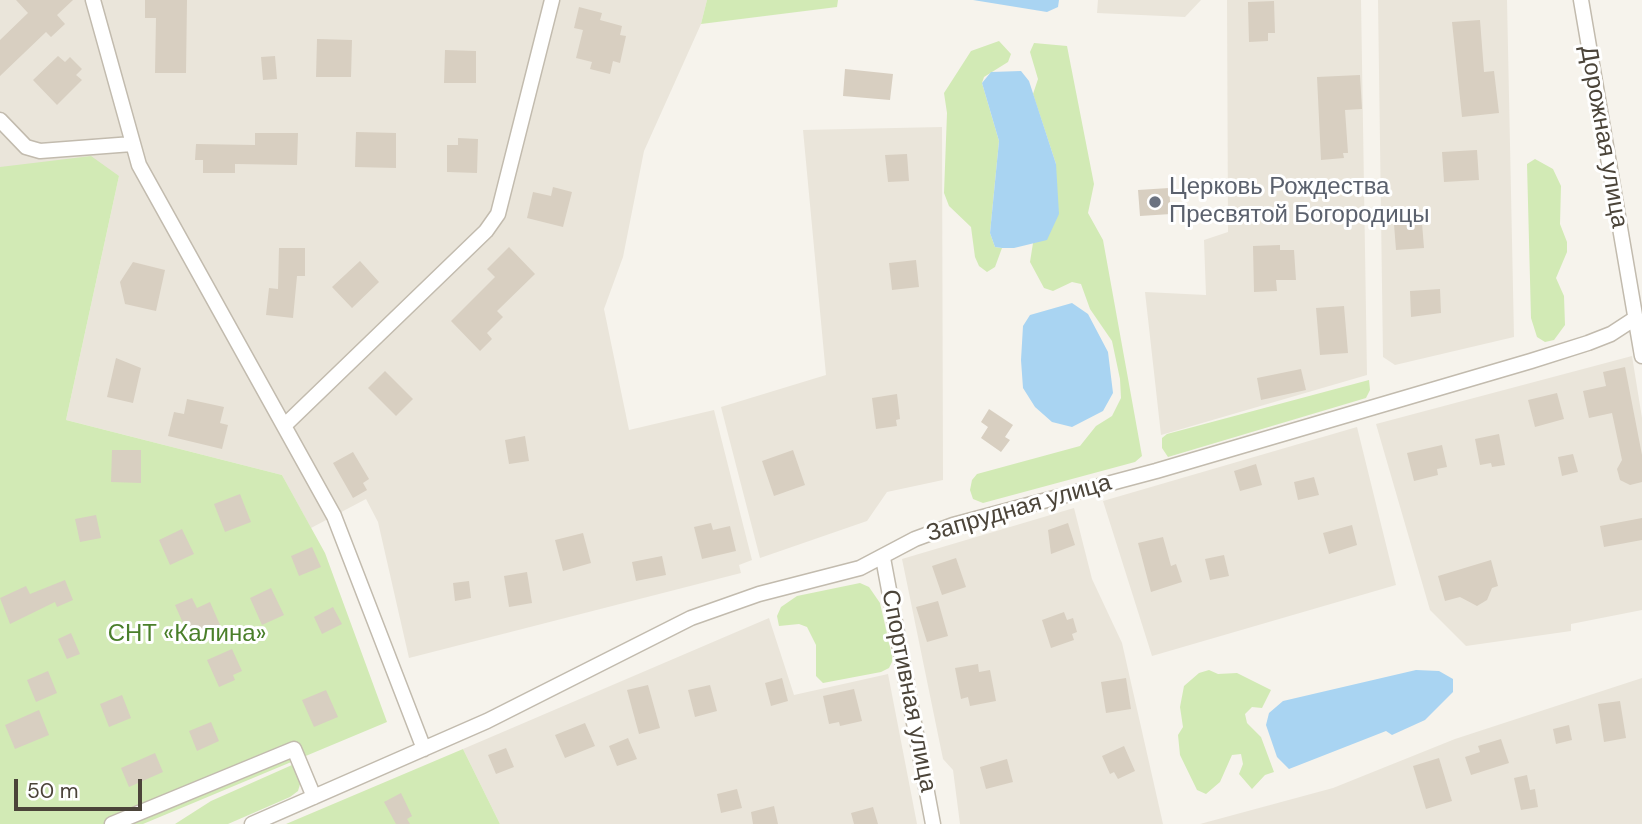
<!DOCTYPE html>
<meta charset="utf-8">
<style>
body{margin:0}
#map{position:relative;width:1642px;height:824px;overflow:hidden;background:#f6f3ec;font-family:"DM Sans",sans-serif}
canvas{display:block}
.scale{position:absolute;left:14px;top:779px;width:128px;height:32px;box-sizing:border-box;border:4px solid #4b4439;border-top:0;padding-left:9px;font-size:21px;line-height:24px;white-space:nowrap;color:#4b4439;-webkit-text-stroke:5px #fff;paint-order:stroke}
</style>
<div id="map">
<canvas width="1642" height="824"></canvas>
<div class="scale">50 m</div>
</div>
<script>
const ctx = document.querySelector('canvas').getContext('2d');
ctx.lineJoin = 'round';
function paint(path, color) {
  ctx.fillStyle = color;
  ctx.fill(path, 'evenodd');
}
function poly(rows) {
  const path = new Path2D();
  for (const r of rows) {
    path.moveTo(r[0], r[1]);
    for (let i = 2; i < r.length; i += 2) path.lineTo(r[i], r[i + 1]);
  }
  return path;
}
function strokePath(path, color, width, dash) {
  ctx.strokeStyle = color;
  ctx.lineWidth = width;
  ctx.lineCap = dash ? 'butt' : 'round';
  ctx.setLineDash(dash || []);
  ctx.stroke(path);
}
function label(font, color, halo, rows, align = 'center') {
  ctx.font = font + ' "DM Sans",sans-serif';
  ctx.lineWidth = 6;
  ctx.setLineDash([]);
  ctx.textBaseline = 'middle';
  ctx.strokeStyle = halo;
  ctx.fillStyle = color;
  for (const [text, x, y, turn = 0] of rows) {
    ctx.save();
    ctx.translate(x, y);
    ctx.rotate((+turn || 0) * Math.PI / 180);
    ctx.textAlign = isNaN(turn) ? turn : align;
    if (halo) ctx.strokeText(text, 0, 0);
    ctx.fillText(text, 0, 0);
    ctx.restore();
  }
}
const residential = poly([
 [0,0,707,0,701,24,644,151,623,257,604,309,629,430,714,410,752,560,739,565,741,573,409,658,378,522,366,499,311,528,282,475,66,420,119,176,0,167],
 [1098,0,1201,0,1185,17,1097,13],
 [1227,0,1361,0,1367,375,1161,435,1145,292,1206,295,1204,240,1228,232],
 [1378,0,1507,0,1514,337,1395,365,1383,357],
 [942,127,943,480,887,492,867,521,760,558,721,407,826,375,803,130],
 [1632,356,1642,418,1642,610,1571,624,1571,631,1466,646,1430,610,1376,424],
 [1357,427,1396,585,1152,656,1103,501],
 [1074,508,1092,579,1122,643,1163,824,960,824,953,770,943,759,902,559],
 [769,618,794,695,888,674,917,824,500,824,463,749],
 [1642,678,1642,824,1200,824,1333,788,1455,739]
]);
const green = poly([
 [707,0,838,0,837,7,701,24],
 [999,41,1011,54,1008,62,984,77,982,83,999,141,990,233,995,247,1002,248,995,267,987,272,979,266,975,257,971,227,949,206,944,193,947,113,944,93,971,51],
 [1034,43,1067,46,1094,184,1088,213,1103,240,1142,456,1135,462,983,503,973,499,970,490,972,480,977,474,1080,446,1096,426,1112,416,1121,398,1120,379,1112,341,1090,309,1081,284,1072,282,1053,291,1044,288,1030,262,1033,243,1047,239,1056,164,1033,94,1038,79,1030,52],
 [91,156,119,176,66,420,282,475,325,553,387,722,143,824,0,824,0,167],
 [1535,159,1553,169,1561,186,1560,224,1567,242,1567,252,1556,278,1564,296,1565,325,1554,340,1545,342,1537,337,1531,318,1527,164],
 [1369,380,1370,390,1366,398,1168,457,1162,448,1162,438,1167,434],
 [860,583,869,587,880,603,893,660,889,668,881,672,823,683,816,676,816,645,807,627,799,624,779,626,777,616,781,607,797,596],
 [1209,670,1218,674,1237,673,1271,690,1262,708,1252,707,1245,714,1247,723,1261,737,1274,772,1265,775,1252,789,1239,774,1243,764,1241,754,1232,755,1220,782,1206,794,1197,790,1180,755,1178,735,1183,727,1180,707,1184,686,1199,673],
 [463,749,500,824,286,824],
 [292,765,301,781,298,791,290,797,228,824,175,824,211,801]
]);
const water = poly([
 [973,0,1059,0,1058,7,1047,12],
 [1021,71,1029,81,1056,164,1059,214,1047,240,1014,248,1002,248,995,247,990,233,999,141,982,83,991,72],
 [1072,303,1088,314,1108,352,1113,393,1103,411,1072,427,1052,422,1035,407,1023,388,1021,360,1023,326,1030,315],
 [1416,670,1439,671,1453,679,1453,692,1425,720,1392,735,1386,731,1289,769,1277,757,1266,725,1269,713,1283,701]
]);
const building = poly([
 [16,0,73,0,57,15,65,24,51,37,46,32,0,76,0,40,28,13],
 [145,0,187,0,186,73,155,73,156,18,145,18],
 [1274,1,1275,33,1268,33,1268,41,1249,42,1248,2],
 [579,7,602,13,600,20,622,26,620,35,626,36,620,63,613,61,610,74,590,69,592,62,576,58,583,30,574,28],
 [1480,20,1484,72,1494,71,1499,113,1462,117,1452,22],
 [317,39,352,40,351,77,316,77],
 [445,50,476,51,476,83,444,83],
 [58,56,65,62,70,57,82,69,76,75,82,80,57,105,33,80],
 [275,56,277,79,263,80,261,57],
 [845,69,893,74,890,100,843,96],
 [1360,75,1362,109,1345,110,1348,153,1343,153,1344,158,1321,160,1317,77],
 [356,132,396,133,396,168,355,167],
 [255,133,298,133,297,165,235,164,235,173,203,173,203,160,195,160,196,144,255,145],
 [458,138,478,139,477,173,447,172,447,145,458,145],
 [1477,150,1479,180,1444,182,1442,152],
 [907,154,909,181,888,182,885,155],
 [553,187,572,192,563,227,527,218,533,192,551,196],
 [1169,188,1171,214,1140,216,1138,190],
 [1422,223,1424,248,1396,250,1394,224],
 [1280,245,1280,250,1294,250,1296,280,1276,280,1277,291,1254,292,1253,246],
 [509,247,535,274,497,311,503,317,487,333,492,339,480,351,451,321,495,277,487,269],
 [279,248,305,248,305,276,297,276,293,318,266,315,269,288,278,289],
 [916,260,919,287,892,290,889,263],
 [360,261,379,282,352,308,332,287],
 [133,262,165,270,156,311,125,304,120,282],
 [1440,289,1441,313,1411,317,1410,291],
 [1344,306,1348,353,1320,355,1316,308],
 [116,358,141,368,133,403,107,397],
 [1625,367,1642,455,1642,482,1630,485,1620,480,1617,469,1622,460,1612,413,1589,418,1583,391,1606,386,1603,372],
 [1301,369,1306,390,1261,400,1257,378],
 [385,371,413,399,396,416,368,388],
 [1557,393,1564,419,1535,427,1528,400],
 [897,394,900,419,896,420,897,426,876,429,872,398],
 [187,399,224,407,220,423,228,425,222,449,168,436,174,412,184,414],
 [989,409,1013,425,1005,437,1010,440,1001,452,981,438,988,427,981,422],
 [1499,434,1505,465,1492,467,1491,463,1480,465,1475,439],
 [525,436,529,461,509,464,505,440],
 [1442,445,1447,467,1437,469,1438,475,1414,481,1407,453],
 [112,450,141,450,141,483,111,482],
 [793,450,805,485,774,496,762,461],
 [353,452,369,479,363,483,367,490,353,498,333,463],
 [1573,454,1578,472,1562,476,1558,457],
 [1256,464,1262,485,1240,491,1234,471],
 [1314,477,1319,495,1298,500,1294,482],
 [240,494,251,522,225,532,214,504],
 [96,515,101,538,80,542,75,519],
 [1642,518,1642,540,1604,547,1600,526],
 [711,523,713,530,730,526,736,551,702,559,694,527],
 [1068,523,1075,545,1051,554,1048,530],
 [1352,525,1357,545,1329,554,1323,533],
 [182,529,194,554,170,565,159,540],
 [583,533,591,563,563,571,555,540],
 [1163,537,1171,566,1176,564,1182,582,1151,592,1138,543],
 [312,547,321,567,299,576,291,556],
 [1224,555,1229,576,1210,580,1205,559],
 [662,556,666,575,636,581,632,562],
 [956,558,966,587,942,595,932,566],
 [1491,560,1498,586,1492,588,1487,600,1477,606,1460,597,1445,601,1438,576],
 [527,572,532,603,509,607,504,576],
 [65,580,73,600,57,607,55,602,10,624,0,598,26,586,30,594],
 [469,581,471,598,455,601,453,583],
 [271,588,284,615,262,625,250,598],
 [192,598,197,608,210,602,220,625,190,639,175,605],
 [938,601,948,636,927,642,916,607],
 [333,607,342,624,322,634,314,617],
 [1064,612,1067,620,1073,618,1077,632,1072,634,1074,640,1051,648,1042,620],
 [71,633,80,654,67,659,58,639],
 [232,649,242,671,233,675,235,680,219,687,207,660],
 [978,664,979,672,990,670,996,701,970,706,968,697,961,699,955,668],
 [48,671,57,693,36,702,27,680],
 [782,678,788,701,771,706,765,683],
 [1126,678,1131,709,1106,713,1101,682],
 [648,685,660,728,639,734,627,690],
 [710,685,717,711,695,717,688,690],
 [854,689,862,721,840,726,839,722,829,724,823,696],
 [326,690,338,717,314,727,302,700],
 [122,695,131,718,109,727,100,704],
 [1620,701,1626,738,1604,742,1598,704],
 [39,710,49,735,15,749,5,725],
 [211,722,219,741,197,751,189,731],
 [585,723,595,746,565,758,555,735],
 [1569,725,1572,740,1556,744,1553,729],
 [628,738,637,759,617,766,609,746],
 [1501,739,1509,763,1471,775,1465,757,1480,752,1478,746],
 [1124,746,1135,771,1118,779,1114,772,1110,774,1102,756],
 [506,748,514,767,496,774,488,755],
 [155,753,163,772,129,787,121,768],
 [1439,758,1452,801,1426,809,1413,766],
 [1007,759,1013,782,986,789,980,767],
 [1527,775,1530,790,1535,789,1538,807,1521,810,1514,778],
 [737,789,742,808,721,813,717,794],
 [401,793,412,816,407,819,410,824,396,824,384,802],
 [774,806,778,824,753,824,751,812],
 [873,807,878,824,854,824,851,813]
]);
const minor = poly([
 [93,0,139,165,334,516,424,749],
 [1581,0,1642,356],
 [0,120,26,147,40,151,132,144],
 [285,425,486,231,498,214,552,0],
 [883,558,933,824],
 [112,824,294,749,314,797],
 [252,824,487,721,691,618,759,594,860,568,915,539,953,525,1156,471,1531,361,1588,343,1611,334,1634,319]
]);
const markers = [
 [1155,202,7,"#6b7280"]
];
const streetNames = [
 ["Дорожная улица",1603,137,80],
 ["Запрудная улица",1019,509,-16],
 ["Спортивная улица",908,691,79]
];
const worshipNames = [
 ["Церковь Рождества",1169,188],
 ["Пресвятой Богородицы",1169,216]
];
const parkNames = [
 ["СНТ «Калина»",187,635]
];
paint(residential, '#eae5da');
paint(green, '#d2eab5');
paint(water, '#a9d4f2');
paint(building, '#d8cfc1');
strokePath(minor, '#c2bbae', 17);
strokePath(minor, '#fff', 14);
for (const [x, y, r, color] of markers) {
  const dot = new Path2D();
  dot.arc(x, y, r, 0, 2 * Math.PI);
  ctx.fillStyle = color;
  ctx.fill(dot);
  strokePath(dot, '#fff', 2.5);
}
label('24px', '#4b4439', '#fff', streetNames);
label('24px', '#5b616d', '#fff', worshipNames, 'left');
label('24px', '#4a7f2a', '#fff', parkNames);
</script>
